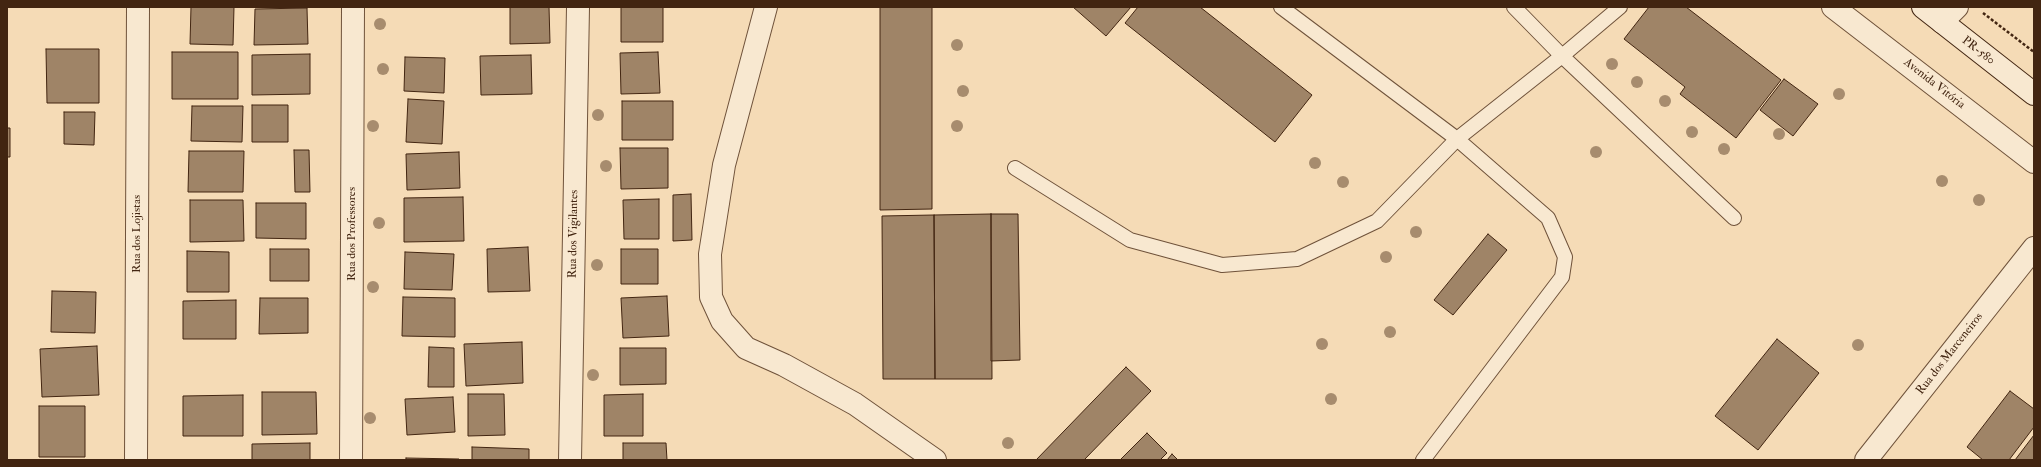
<!DOCTYPE html>
<meta charset="utf-8">
<style>
body{margin:0}
#map{position:relative;width:2041px;height:467px;overflow:hidden;background:#f5dbb6;font-family:"IM FELL Double Pica",serif}
canvas{display:block}
.frame{position:absolute;inset:0;border:8px solid #422511;pointer-events:none}
</style>
<div id="map">
<canvas width="2041" height="467"></canvas>
<div class="frame"></div>
</div>
<script>
const ctx = document.querySelector('canvas').getContext('2d');
ctx.lineJoin = 'round';
function paint(path, color) {
  ctx.fillStyle = color;
  ctx.fill(path, 'evenodd');
}
function poly(rows) {
  const path = new Path2D();
  for (const r of rows) {
    path.moveTo(r[0], r[1]);
    for (let i = 2; i < r.length; i += 2) path.lineTo(r[i], r[i + 1]);
  }
  return path;
}
function strokePath(path, color, width, dash) {
  ctx.strokeStyle = color;
  ctx.lineWidth = width;
  ctx.lineCap = dash ? 'butt' : 'round';
  ctx.setLineDash(dash || []);
  ctx.stroke(path);
}
function label(font, color, halo, rows, align = 'center') {
  ctx.font = font + ' "IM FELL Double Pica",serif';
  ctx.lineWidth = 3;
  ctx.setLineDash([]);
  ctx.textBaseline = 'middle';
  ctx.strokeStyle = halo;
  ctx.fillStyle = color;
  for (const [text, x, y, turn = 0] of rows) {
    ctx.save();
    ctx.translate(x, y);
    ctx.rotate((+turn || 0) * Math.PI / 180);
    ctx.textAlign = isNaN(turn) ? turn : align;
    if (halo) ctx.strokeText(text, 0, 0);
    ctx.fillText(text, 0, 0);
    ctx.restore();
  }
}
const building = poly([
 [191,7,234,7,233,45,190,44,191,7],
 [510,7,549,7,550,43,510,44,510,7],
 [621,7,663,7,663,42,621,42,621,7],
 [880,7,932,7,932,209,880,210,880,7],
 [1073,7,1131,7,1106,36,1073,7],
 [1138,7,1200,7,1312,95,1275,142,1125,23,1138,7],
 [1649,7,1686,7,1781,80,1736,138,1680,94,1685,87,1624,39,1649,7],
 [307,8,308,44,254,45,255,9,307,8],
 [46,49,99,49,99,103,47,103,46,49],
 [172,52,238,52,238,99,172,99,172,52],
 [658,52,660,93,621,94,620,53,658,52],
 [310,54,310,94,252,95,252,55,310,54],
 [531,55,532,94,481,95,480,56,531,55],
 [405,57,445,58,444,93,404,91,405,57],
 [1784,79,1818,104,1793,136,1760,110,1784,79],
 [408,99,444,101,442,144,406,142,408,99],
 [622,101,673,101,673,140,622,140,622,101],
 [252,105,288,105,288,142,252,142,252,105],
 [192,106,243,106,242,142,191,141,192,106],
 [64,112,95,112,94,145,64,144,64,112],
 [7,128,10,128,10,157,7,157,7,128],
 [620,148,668,148,668,188,621,189,620,148],
 [294,150,309,150,310,192,295,192,294,150],
 [189,151,244,151,243,192,188,192,189,151],
 [459,152,460,188,407,190,406,154,459,152],
 [691,194,692,240,673,241,673,195,691,194],
 [463,197,464,241,404,242,404,198,463,197],
 [659,199,659,239,624,239,623,200,659,199],
 [190,200,243,200,244,241,190,242,190,200],
 [256,203,306,203,306,239,256,238,256,203],
 [991,214,1018,214,1020,360,991,361,991,214],
 [991,214,992,379,935,379,934,215,991,214],
 [934,215,935,379,883,379,882,216,934,215],
 [1488,234,1507,250,1453,315,1434,300,1488,234],
 [528,247,530,291,488,292,487,249,528,247],
 [270,249,309,249,309,281,270,281,270,249],
 [621,249,658,249,658,284,621,284,621,249],
 [187,251,229,252,229,292,187,292,187,251],
 [405,252,454,254,452,290,404,289,405,252],
 [52,291,96,292,95,333,51,332,52,291],
 [667,296,669,336,623,338,621,298,667,296],
 [403,297,455,298,455,337,402,336,403,297],
 [260,298,308,298,308,333,259,334,260,298],
 [236,300,236,339,183,339,183,301,236,300],
 [1777,339,1819,373,1758,450,1715,416,1777,339],
 [522,342,523,383,466,386,464,344,522,342],
 [97,346,99,395,42,397,40,349,97,346],
 [429,347,454,348,454,387,428,387,429,347],
 [620,348,666,348,666,384,620,385,620,348],
 [1126,367,1151,391,1084,460,1036,460,1126,367],
 [2010,391,2034,409,2034,427,2009,460,1983,460,1967,447,2010,391],
 [262,392,316,392,317,434,262,435,262,392],
 [468,394,504,394,505,435,468,436,468,394],
 [643,394,643,436,604,436,604,395,643,394],
 [243,395,243,436,183,436,183,396,243,395],
 [453,397,455,432,407,435,405,399,453,397],
 [39,406,85,406,85,457,39,457,39,406],
 [1147,433,1167,453,1160,460,1120,460,1147,433],
 [2034,435,2034,460,2015,460,2034,435],
 [310,443,310,460,252,460,252,444,310,443],
 [623,443,666,443,667,460,623,460,623,443],
 [472,447,529,449,529,460,472,460,472,447],
 [1172,454,1178,460,1167,460,1172,454],
 [406,458,459,459,459,460,406,460,406,458]
]);
const path = poly([
 [1983,13,2034,52]
]);
const service = poly([
 [1281,7,1457,139,1548,218,1565,257,1562,277,1423,460],
 [1514,7,1562,56,1734,218],
 [1015,168,1130,240,1222,265,1297,259,1377,221,1457,139,1562,56,1620,7]
]);
const minor = poly([
 [766,7,724,165,710,254,711,297,722,321,746,348,784,365,855,404,935,460],
 [1833,7,2034,162],
 [1942,22,1957,7],
 [136,460,138,7],
 [351,460,353,7],
 [570,460,578,7],
 [1866,460,2034,248]
]);
const secondary = poly([
 [1923,7,2034,94]
]);
const trees = [
 [380,24],
 [957,45],
 [1612,64],
 [383,69],
 [1637,82],
 [963,91],
 [1839,94],
 [1665,101],
 [598,115],
 [373,126],
 [957,126],
 [1692,132],
 [1779,134],
 [1724,149],
 [1596,152],
 [1315,163],
 [606,166],
 [1942,181],
 [1343,182],
 [1979,200],
 [379,223],
 [1416,232],
 [1386,257],
 [597,265],
 [373,287],
 [1390,332],
 [1322,344],
 [1858,345],
 [593,375],
 [1331,399],
 [370,418],
 [1008,443]
];
const streetNames = [
 ["PR-580",1978,51,38],
 ["Avenida Vitória",1934,84,38],
 ["Rua dos Lojistas",137,234,-90],
 ["Rua dos Professores",352,234,-90],
 ["Rua dos Vigilantes",574,234,-89],
 ["Rua dos Marceneiros",1950,354,-52]
];
paint(building, '#9f8467');
strokePath(building, '#422511', 1);
strokePath(service, '#6f523a', 16);
strokePath(minor, '#6f523a', 24);
strokePath(secondary, '#422511', 24);
strokePath(path, '#422511', 2.5, [3, 2]);
strokePath(service, '#f8e8d0', 14);
strokePath(minor, '#f8e8d0', 22);
strokePath(secondary, '#f8e8d0', 22);
ctx.fillStyle = '#a78c6e';
for (const [x, y] of trees) {
  ctx.beginPath();
  ctx.arc(x, y, 6, 0, 2 * Math.PI);
  ctx.fill();
}
label('12px', '#422511', '#f8e8d0', streetNames);
</script>
